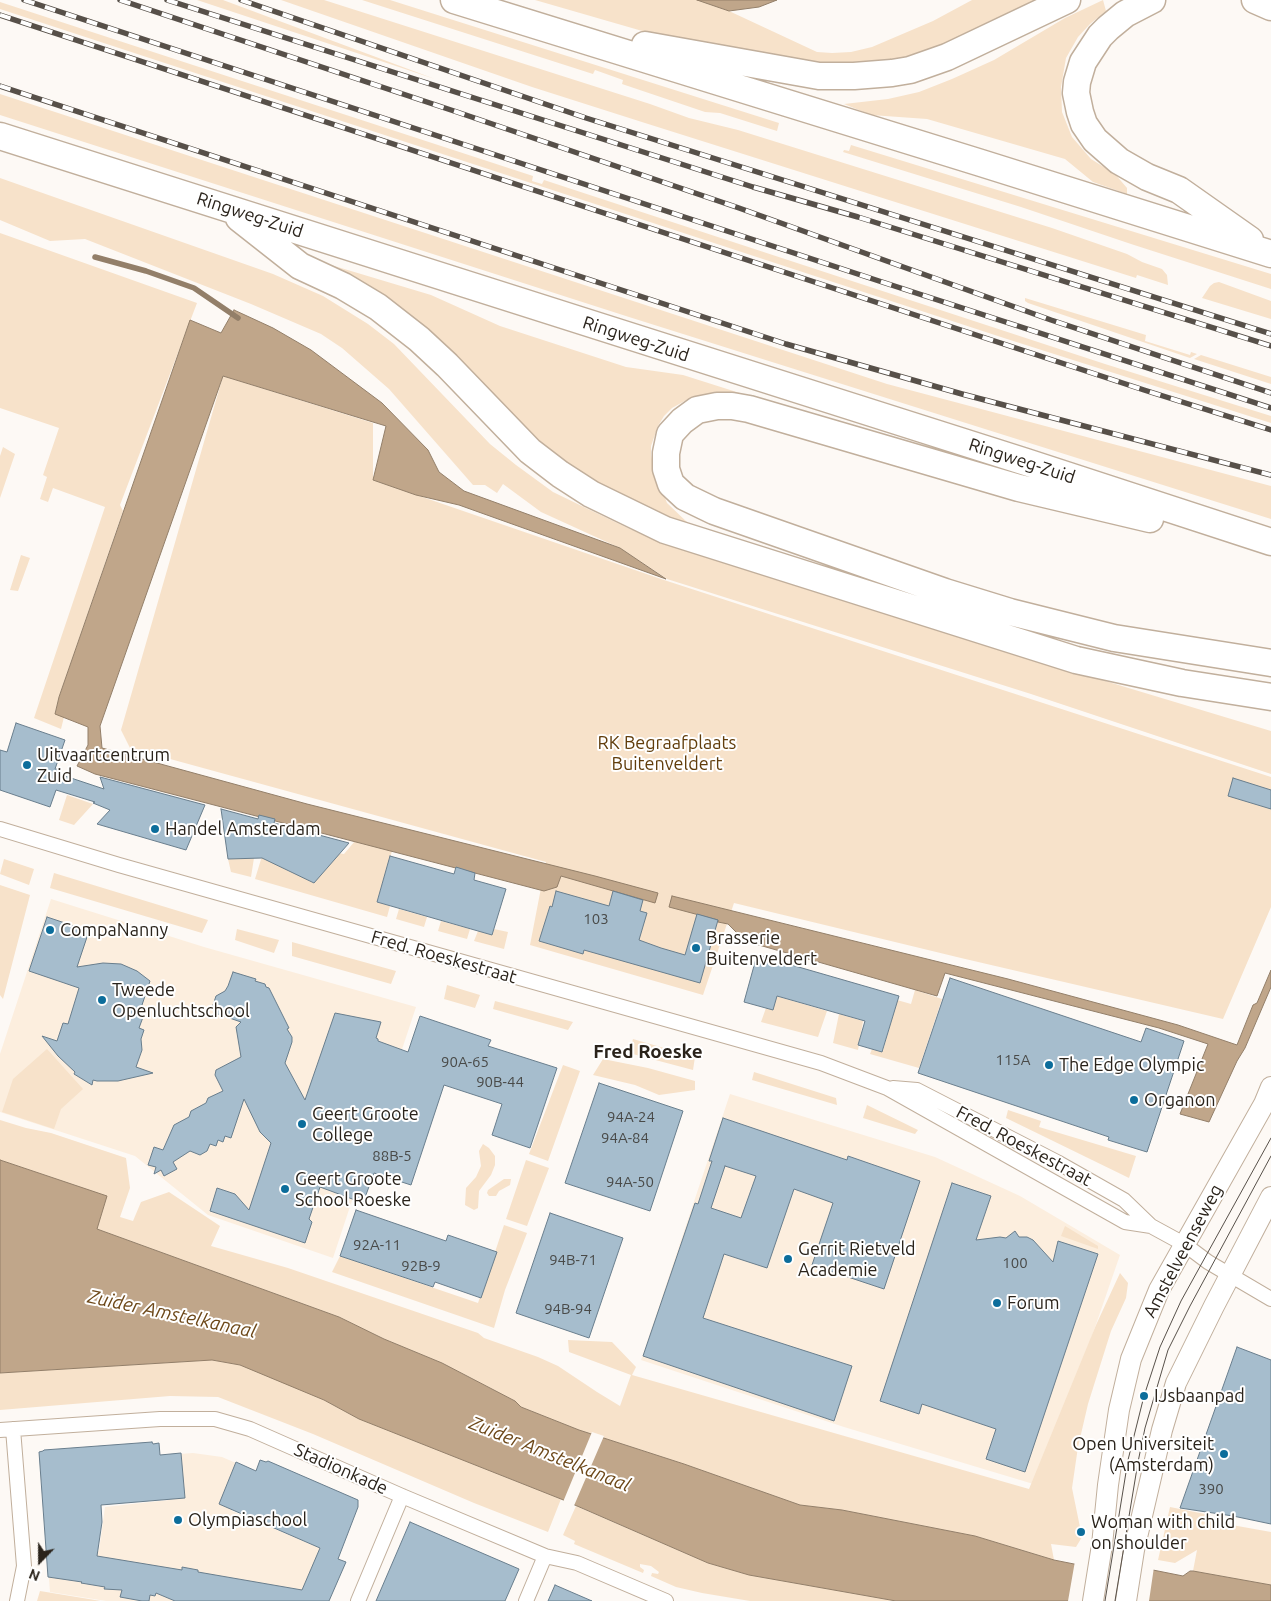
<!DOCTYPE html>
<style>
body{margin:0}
#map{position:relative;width:1271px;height:1601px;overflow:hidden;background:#fdf9f5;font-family:Ubuntu,sans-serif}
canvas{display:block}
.north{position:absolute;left:15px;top:1536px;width:50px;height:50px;-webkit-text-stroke:4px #fff;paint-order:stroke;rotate:202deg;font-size:14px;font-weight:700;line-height:20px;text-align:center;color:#2a231b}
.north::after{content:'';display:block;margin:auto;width:18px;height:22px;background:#2a231b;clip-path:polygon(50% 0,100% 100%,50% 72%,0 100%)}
</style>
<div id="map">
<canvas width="1271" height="1601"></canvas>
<div class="north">N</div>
</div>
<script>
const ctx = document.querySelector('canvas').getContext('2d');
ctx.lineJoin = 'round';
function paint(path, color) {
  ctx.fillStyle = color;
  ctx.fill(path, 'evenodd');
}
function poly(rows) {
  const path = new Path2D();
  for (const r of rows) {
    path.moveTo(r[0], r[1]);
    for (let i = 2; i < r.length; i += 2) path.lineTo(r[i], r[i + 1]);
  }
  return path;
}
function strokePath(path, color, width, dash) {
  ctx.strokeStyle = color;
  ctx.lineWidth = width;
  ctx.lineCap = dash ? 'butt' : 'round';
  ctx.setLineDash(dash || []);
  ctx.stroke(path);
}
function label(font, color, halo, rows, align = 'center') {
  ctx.font = font + ' Ubuntu,sans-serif';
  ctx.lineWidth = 4;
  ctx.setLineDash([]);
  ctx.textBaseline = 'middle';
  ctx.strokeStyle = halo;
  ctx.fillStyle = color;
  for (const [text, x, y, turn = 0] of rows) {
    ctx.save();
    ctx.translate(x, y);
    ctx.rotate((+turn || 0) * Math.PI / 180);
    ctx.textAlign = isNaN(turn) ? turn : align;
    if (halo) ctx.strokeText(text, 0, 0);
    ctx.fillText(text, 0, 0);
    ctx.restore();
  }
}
const built = poly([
 [51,899,204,947,416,1007,333,1258,208,1215,135,1156,0,1112,0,1054],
 [730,1094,935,1157,1020,1196,1120,1255,1040,1486,844,1427,641,1360],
 [193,1453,222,1457,250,1469,232,1511,322,1549,336,1559,328,1601,106,1601,50,1592,47,1553,99,1551,105,1507,169,1500,166,1455]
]);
const green = poly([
 [197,0,223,0,435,79],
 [281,0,324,0,650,104,689,118,738,130,1052,228,1127,254,1142,262,1162,269,1167,275,1168,285,1137,275,1136,278,645,123,532,87],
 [362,0,390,0,779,123,777,131,720,113,705,112,622,84,623,80,595,70,593,74],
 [535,0,697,0,729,11,817,52,832,53,851,52,872,47,933,21,972,0,1035,0,961,38,891,66,865,74,708,50],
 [1103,0,1106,11,1090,24,1078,37,1066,58,1061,87,1062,112,1072,137,1091,159,1115,174,1127,188,1127,194,1093,182,1065,159,927,119,871,115,844,104,888,99,919,92,952,79,994,60,1065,18],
 [0,2,533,176,532,181,542,184,544,180,1105,364,1271,416,1271,423,1007,339,0,9],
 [0,94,887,384,1271,486,1271,519,629,317,0,115],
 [851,145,1271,274,1271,289,1131,244,1021,207,843,152,844,150,849,151],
 [0,178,273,274,323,296,368,324,394,344,490,444,516,465,553,492,588,509,630,529,702,556,923,626,1271,731,1271,774,1031,694,667,579,620,548,541,512,503,484,497,493,485,485,473,485,389,389,342,348,321,334,251,304,85,239,50,241,0,220],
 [0,233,197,303,120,505,123,511,59,697,55,713,64,717,61,729,34,718,105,507,53,488,48,502,40,499,47,477,43,475,59,428,0,408],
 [321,262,431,295,500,326,626,367,683,375,746,395,747,396,701,396,690,398,672,408,664,416,658,426,651,446,651,455,655,472,667,503,689,524,646,510,582,479],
 [1219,282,1271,301,1271,319,1202,298,1210,286,1214,283],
 [1025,298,1146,335,1145,341,1190,355,1191,352,1197,354,1190,358,1028,303,1025,301],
 [1201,355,1271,377,1271,384,1194,359],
 [223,376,373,423,373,480,664,580,1271,777,1271,907,1223,1019,961,958,734,903,703,995,530,945,546,862,130,748,121,730],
 [3,447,15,454,0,498,0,456],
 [21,555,30,558,18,591,10,590],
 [67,795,93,804,74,825,59,820],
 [355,841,392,851,377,902,390,906,387,917,255,879,266,843,344,854],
 [254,858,251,877,231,872,228,859],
 [4,859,34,869,29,885,0,874],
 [54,873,208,920,202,933,50,888],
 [0,885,30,895,3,999,0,995],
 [399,909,427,917,424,927,396,919],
 [441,921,470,929,467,939,438,931],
 [237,929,279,940,274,953,235,940],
 [494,929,508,932,504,949,474,941,478,931,492,935],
 [292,942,396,971,391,984,292,956],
 [447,985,480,995,475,1008,444,999],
 [915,990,942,999,919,1068,870,1054,872,1049,883,1051,897,1000,911,1004],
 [776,996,827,1011,818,1037,761,1022,766,1008,772,1009],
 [495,1001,573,1022,568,1030,493,1009],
 [839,1014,863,1021,858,1050,833,1043],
 [633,1039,695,1057,693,1070,629,1053],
 [47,1049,83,1089,61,1109,54,1129,2,1112,13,1079],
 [603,1059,648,1068,695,1081,695,1090,659,1095,635,1085,593,1075],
 [563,1065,580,1071,548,1161,529,1154],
 [754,1072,836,1098,837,1105,752,1080],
 [867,1105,918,1130,915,1134,863,1118],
 [1008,1110,1041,1121,1039,1127,1136,1156,1129,1178,1006,1118],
 [0,1120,26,1128,51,1133,126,1158,130,1188,120,1217,133,1221,141,1202,169,1192,220,1226,211,1246,288,1268,478,1333,484,1338,538,1357,558,1366,597,1392,620,1406,631,1375,569,1352,568,1340,612,1342,636,1367,632,1375,1029,1489,1096,1325,1120,1273,1128,1283,1126,1298,1111,1331,1088,1404,1078,1447,1072,1488,1082,1537,1076,1547,1051,1544,1054,1560,975,1536,842,1510,800,1505,684,1464,579,1430,521,1407,515,1401,442,1363,384,1339,339,1317,97,1229,61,1181,0,1160],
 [483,1144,489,1148,495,1156,495,1165,491,1175,479,1191,478,1208,474,1210,465,1205,466,1188,476,1177,481,1166,479,1151],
 [526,1160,549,1168,527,1226,506,1219],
 [504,1179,511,1179,510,1185,499,1191,496,1196,489,1196,487,1193,488,1190],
 [504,1225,527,1233,505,1290,494,1328,332,1272,340,1256,478,1303],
 [1065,1226,1098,1246,1098,1249,1061,1236],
 [212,1360,240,1365,286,1383,324,1400,359,1419,561,1499,548,1532,474,1503,313,1434,218,1397,170,1396,0,1410,0,1373],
 [576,1506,708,1563,749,1575,896,1601,750,1601,702,1593,676,1587,651,1576,652,1573,658,1574,659,1572,651,1566,640,1564,640,1567,644,1570,643,1573,574,1544,575,1541,563,1535],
 [1170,1507,1205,1514,1204,1520,1271,1532,1271,1585,1193,1571,1197,1550,1175,1563,1158,1560],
 [40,1591,101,1601,37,1601]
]);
const water = poly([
 [697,0,777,0,759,7,729,11,697,0],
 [234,310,273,328,311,350,382,403,428,450,439,472,464,491,620,548,666,579,459,505,416,495,373,480,386,426,223,376,100,726,102,748,307,804,595,876,658,893,655,903,561,876,557,887,544,891,95,774,77,766,88,745,88,727,55,714,59,697,190,320,221,333,234,310],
 [672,896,1008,979,1178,1025,1237,1045,1253,1005,1257,1003,1271,970,1271,987,1245,1048,1237,1061,1209,1122,1180,1114,1208,1044,1159,1028,945,973,937,996,745,941,728,924,718,922,718,920,669,907,672,896],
 [0,1160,107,1196,97,1229,339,1317,384,1339,442,1363,515,1401,521,1407,579,1430,684,1464,800,1505,842,1510,975,1536,1054,1560,1074,1564,1131,1572,1153,1570,1183,1576,1190,1571,1193,1571,1271,1585,1271,1601,896,1601,749,1575,708,1563,561,1499,359,1419,324,1400,240,1365,212,1360,0,1373,0,1160]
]);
const pier = poly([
 [592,1432,604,1436,573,1508,563,1502],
 [1075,1561,1131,1570,1154,1567,1149,1601,1068,1601]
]);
const stream = poly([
 [95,257,146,271,194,288,238,318]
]);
const building = poly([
 [16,723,65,740,55,769,57,769,56,773,104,789,100,777,205,805,186,850,97,824,110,810,93,803,95,802,56,790,50,807,0,790,0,750,7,752,16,723],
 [1233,778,1271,790,1271,809,1228,796,1233,778],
 [221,809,258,819,259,815,275,819,274,823,349,843,314,883,262,858,228,859,221,809],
 [390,856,454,874,456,867,475,873,474,880,506,889,492,935,377,902,390,856],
 [556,891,609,906,613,891,643,900,640,911,647,913,639,940,661,948,685,955,697,914,718,920,700,983,584,950,583,954,539,941,550,906,552,907,556,891],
 [47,917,89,931,77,967,103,963,121,964,137,971,150,981,141,1008,146,1009,139,1028,144,1030,141,1039,142,1050,136,1067,153,1073,118,1081,97,1081,93,1080,92,1085,74,1074,75,1072,58,1056,42,1036,57,1041,63,1023,68,1024,79,988,29,971,47,917],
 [757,955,899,996,882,1052,858,1045,865,1021,777,996,773,1010,744,1002,757,955],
 [233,972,256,979,255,981,265,984,266,987,269,988,289,1028,287,1029,292,1037,292,1042,285,1063,305,1100,335,1013,381,1022,376,1038,378,1039,378,1041,408,1052,420,1016,491,1040,488,1046,557,1068,530,1148,492,1135,502,1104,444,1085,411,1185,374,1173,363,1203,320,1187,309,1219,312,1222,305,1243,210,1211,217,1188,235,1194,249,1210,271,1143,260,1132,244,1099,231,1138,225,1136,223,1142,218,1140,216,1146,210,1144,207,1151,200,1155,190,1151,173,1162,177,1169,164,1176,161,1170,154,1174,156,1167,148,1165,154,1147,163,1150,174,1125,189,1117,191,1111,206,1103,208,1098,223,1091,215,1075,216,1070,241,1057,236,1027,241,1022,215,1013,212,1008,216,996,225,991,228,986,233,972],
 [950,978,1141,1042,1146,1028,1184,1041,1147,1152,1108,1140,1109,1137,918,1073,950,978],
 [599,1083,683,1111,650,1211,565,1183,599,1083],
 [723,1118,847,1160,848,1156,920,1181,884,1289,812,1265,833,1203,794,1189,767,1268,724,1254,703,1318,852,1366,834,1421,643,1356,695,1203,698,1204,712,1161,709,1161,723,1118],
 [725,1166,756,1176,741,1218,711,1208,725,1166],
 [952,1183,991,1196,976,1240,1000,1237,1006,1238,1015,1231,1019,1237,1027,1237,1033,1240,1053,1262,1058,1241,1098,1254,1025,1472,986,1459,996,1429,922,1404,919,1414,880,1401,952,1183],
 [356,1210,446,1241,448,1235,497,1252,481,1298,435,1282,433,1287,340,1256,356,1210],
 [550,1213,623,1238,589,1338,516,1313,550,1213],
 [1237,1347,1271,1360,1271,1524,1233,1516,1180,1508,1237,1347],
 [152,1442,153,1444,159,1443,160,1455,181,1453,185,1498,101,1505,102,1522,97,1556,182,1570,182,1567,198,1570,198,1572,302,1590,320,1548,219,1504,236,1462,256,1471,260,1460,266,1462,268,1461,358,1500,358,1507,338,1559,346,1562,329,1601,175,1601,156,1593,155,1596,150,1595,149,1601,142,1601,120,1597,122,1590,104,1589,105,1587,81,1583,82,1582,48,1577,39,1452,43,1451,44,1450,152,1442],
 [410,1522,519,1569,505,1601,376,1601,410,1522],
 [555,1585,592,1601,548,1601,555,1585]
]);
const street = poly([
 [0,829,119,865,821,1063,887,1088,1125,1222,1151,1226],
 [893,1088,917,1090,1057,1162,1124,1200,1151,1226,1184,1244,1208,1262,1271,1299],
 [13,1429,24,1566,17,1601],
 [0,1430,160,1419,215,1419,250,1429,402,1496,545,1556,577,1563,666,1601],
 [358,1601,402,1496],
 [526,1601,545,1556]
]);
const secondary = poly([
 [1093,1601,1102,1545,1108,1485,1119,1410,1131,1359,1159,1290,1264,1104,1271,1087],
 [1126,1601,1134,1550,1162,1430,1176,1383,1214,1306,1271,1197]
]);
const highway = poly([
 [454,0,981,163,1271,254],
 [1152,0,1125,14,1108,28,1100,36,1083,62,1077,82,1076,93,1080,112,1084,124,1095,140,1119,161,1147,177,1179,190,1250,240],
 [1255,0,1271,7],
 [645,45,819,76,854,76,892,73,910,70,947,57,1067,0],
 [0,136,1026,462,1271,542],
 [239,218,300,266,343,286,378,307,419,339,447,365,530,451,560,474,591,494,665,530,1076,660,1182,683,1271,697],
 [1150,519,1019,488,749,409,732,406,717,406,697,410,682,421,670,434,666,453,666,469,671,484,685,497,714,511,945,592,1010,612,1114,638,1271,663]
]);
const tram = poly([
 [1105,1601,1128,1460,1144,1396,1160,1347,1181,1301,1271,1138],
 [1115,1601,1138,1462,1145,1428,1168,1350,1190,1306,1271,1156]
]);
const rail = poly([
 [24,0,879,281,1271,408],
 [120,0,457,112,739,208,1051,320,1271,393],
 [167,0,753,187,858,217,1271,346],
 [241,0,586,118,1271,334],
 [0,15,1144,390,1271,430],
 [0,86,786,344,962,394,1271,475]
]);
const markers = [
 [27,765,5,"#0c6d9b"],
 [155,829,5,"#0c6d9b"],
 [50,930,5,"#0c6d9b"],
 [696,948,5,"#0c6d9b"],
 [102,1000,5,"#0c6d9b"],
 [1049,1065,5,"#0c6d9b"],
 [1134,1100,5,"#0c6d9b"],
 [302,1124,5,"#0c6d9b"],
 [285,1189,5,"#0c6d9b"],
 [788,1259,5,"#0c6d9b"],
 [997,1303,5,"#0c6d9b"],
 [1144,1396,5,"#0c6d9b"],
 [1224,1454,5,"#0c6d9b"],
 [178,1520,5,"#0c6d9b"],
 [1081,1532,5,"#0c6d9b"]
];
const numberNames = [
 ["103",596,919],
 ["115A",1013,1060],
 ["90A-65",465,1062],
 ["90B-44",500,1082],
 ["94A-24",631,1117],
 ["94A-84",625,1138],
 ["88B-5",392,1156],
 ["94A-50",630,1182],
 ["92A-11",377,1245],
 ["94B-71",573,1260],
 ["100",1015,1263],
 ["92B-9",421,1266],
 ["94B-94",568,1309],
 ["390",1211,1489]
];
const streetNames = [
 ["Ringweg-Zuid",250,215,18],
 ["Ringweg-Zuid",636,339,18],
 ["Ringweg-Zuid",1022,461,18],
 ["Fred. Roeskestraat",444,957,16],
 ["Fred. Roeskestraat",1024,1146,28],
 ["Amstelveenseweg",1183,1251,-62],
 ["Stadionkade",341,1469,24]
];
const parkNames = [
 ["RK Begraafplaats",667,743],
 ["Buitenveldert",667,764]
];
const poiNames = [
 ["Uitvaartcentrum",37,755],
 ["Zuid",37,776],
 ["Handel Amsterdam",165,829],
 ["CompaNanny",60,930],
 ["Brasserie",706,938],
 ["Buitenveldert",706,959],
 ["Tweede",112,990],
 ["Openluchtschool",112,1011],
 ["The Edge Olympic",1059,1065],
 ["Organon",1144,1100],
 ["Geert Groote",312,1114],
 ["College",312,1135],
 ["Geert Groote",295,1179],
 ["School Roeske",295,1200],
 ["Gerrit Rietveld",798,1249],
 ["Academie",798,1270],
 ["Forum",1007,1303],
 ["IJsbaanpad",1154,1396],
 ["Open Universiteit",1214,1444,"right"],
 ["(Amsterdam)",1214,1465,"right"],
 ["Olympiaschool",188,1520],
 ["Woman with child",1091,1522],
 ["on shoulder",1091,1543]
];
const neighbourhoodNames = [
 ["Fred Roeske",648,1052]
];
const waterNames = [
 ["Zuider Amstelkanaal",172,1314,12],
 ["Zuider Amstelkanaal",550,1454,22]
];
paint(built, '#fceede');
paint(green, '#f7e2ca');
paint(water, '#c0a68a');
strokePath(water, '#937f69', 1);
paint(pier, '#fdf9f5');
strokePath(stream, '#937f69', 5.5);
paint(building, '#a6bdcd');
strokePath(building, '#697e8d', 1);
strokePath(street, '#c1af9c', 16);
strokePath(secondary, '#c1af9c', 22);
strokePath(highway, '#c1af9c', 29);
strokePath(street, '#fff', 14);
strokePath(secondary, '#fff', 20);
strokePath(highway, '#fff', 26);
strokePath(tram, '#575049', 1);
strokePath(rail, '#575049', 5.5);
strokePath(rail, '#fff', 4, [11]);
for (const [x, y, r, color] of markers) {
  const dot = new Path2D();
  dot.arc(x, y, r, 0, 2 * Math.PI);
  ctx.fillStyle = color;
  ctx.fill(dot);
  strokePath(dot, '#fff', 2);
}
label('15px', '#494a48', null, numberNames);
label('18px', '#2a231b', '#fff', streetNames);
label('18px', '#613d0b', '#fff', parkNames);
label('18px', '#2a231b', '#fff', poiNames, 'left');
label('bold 19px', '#2a231b', '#fff', neighbourhoodNames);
label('italic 19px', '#6d4819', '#fff', waterNames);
</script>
